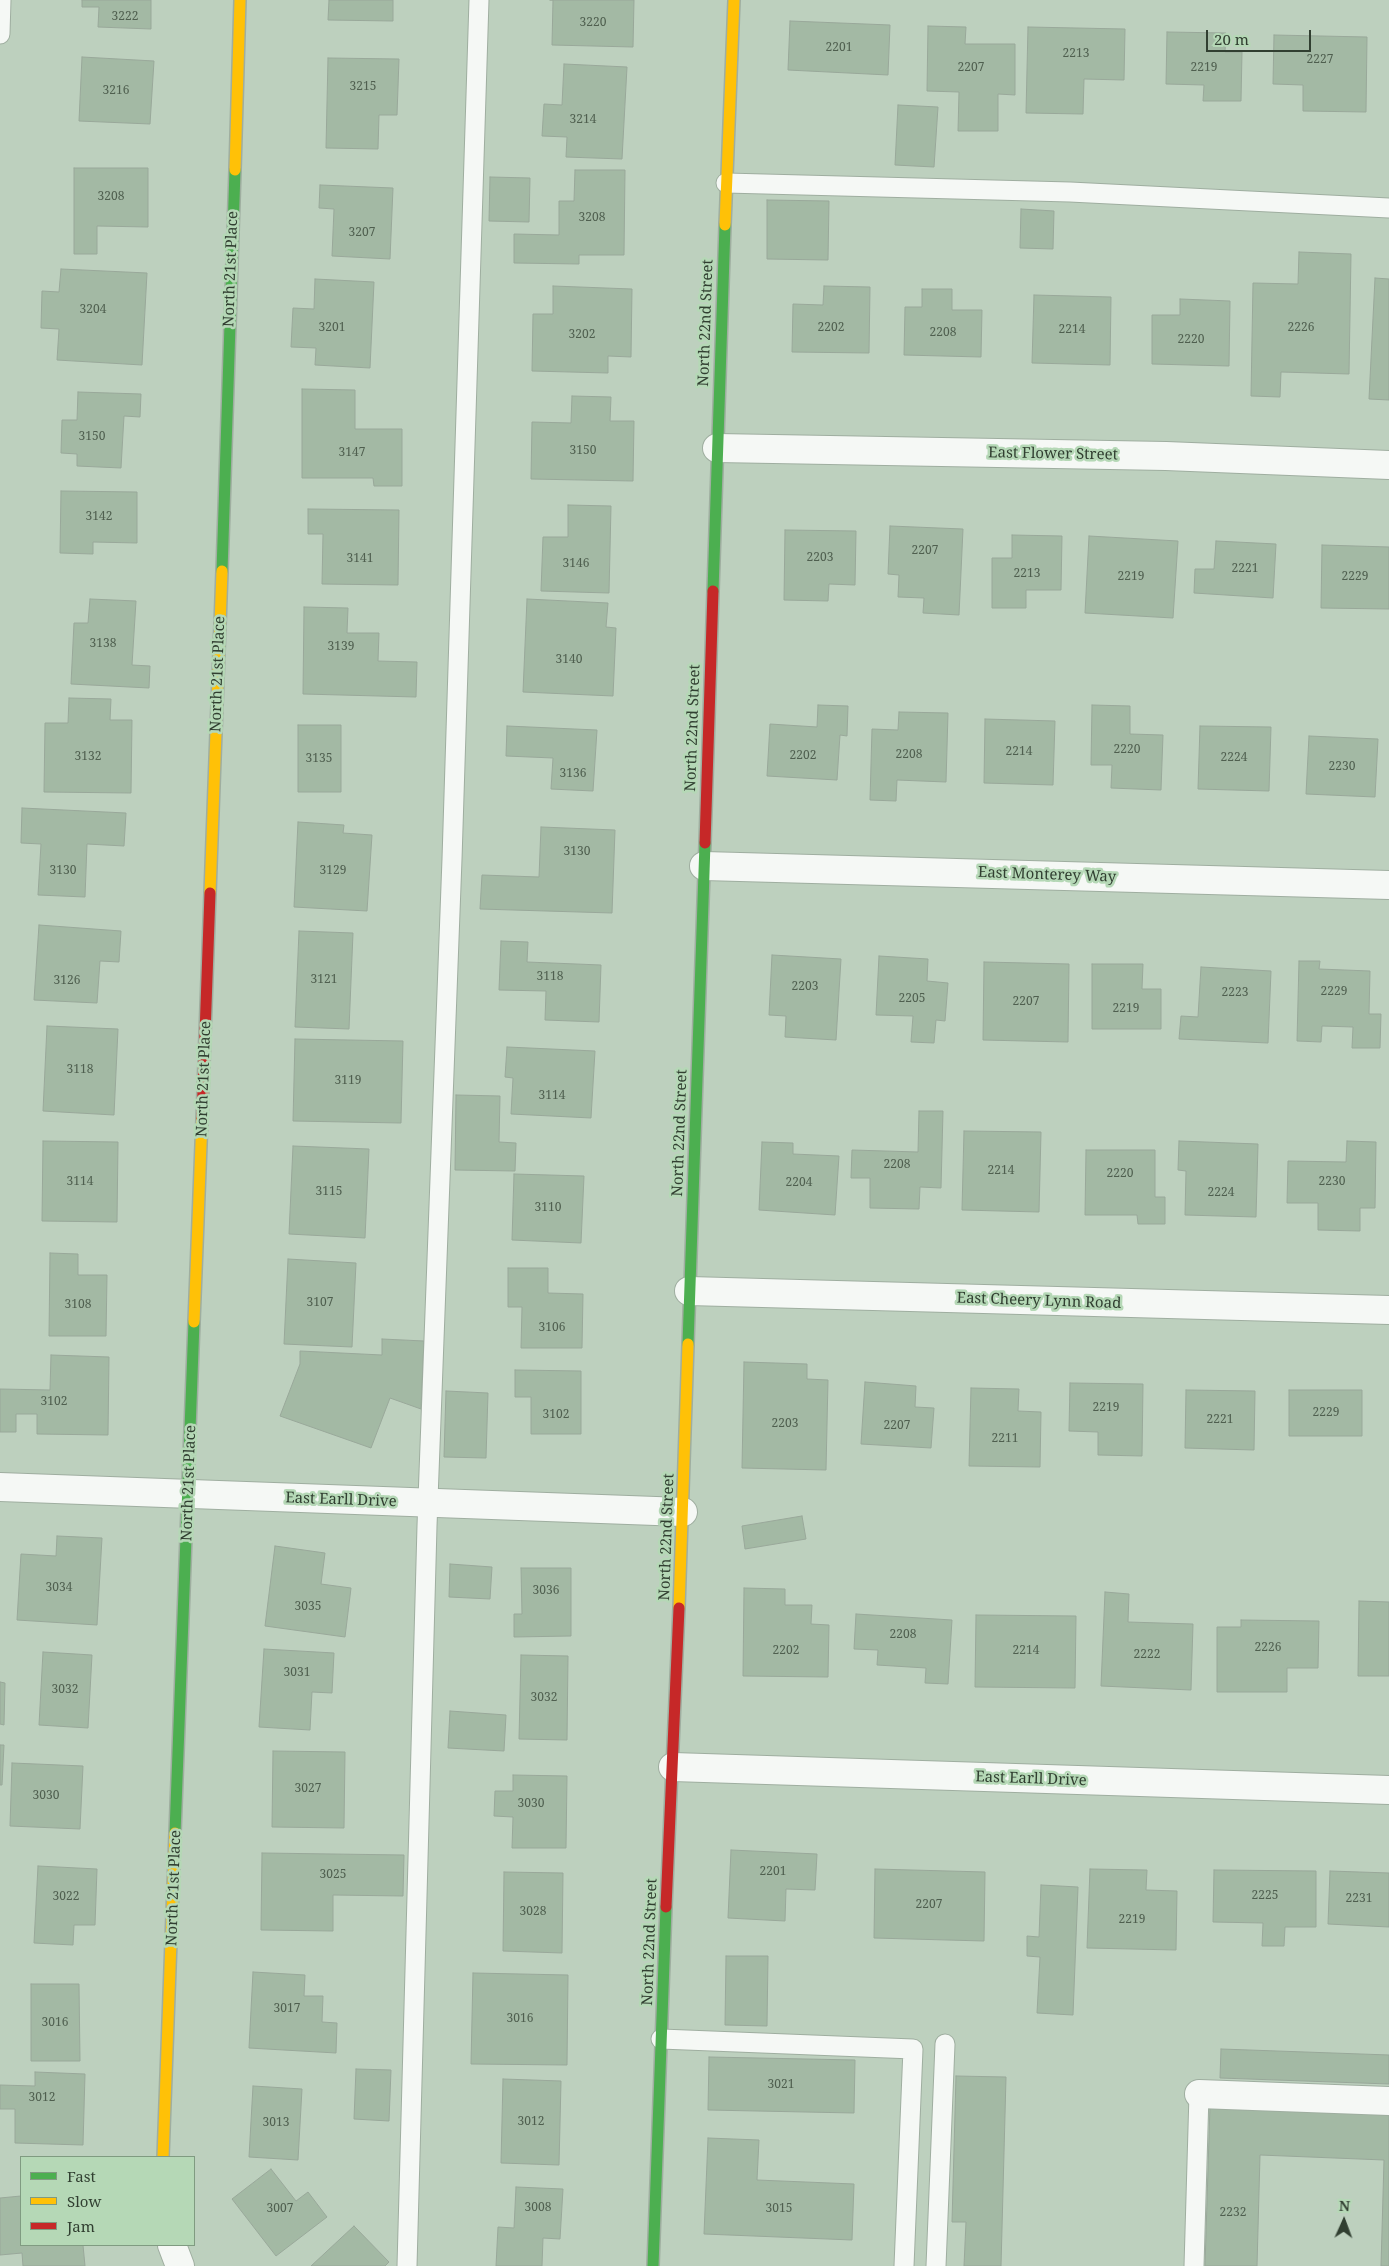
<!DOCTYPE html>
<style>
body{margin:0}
#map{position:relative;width:1389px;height:2266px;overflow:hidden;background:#bdd0be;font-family:"Noto Serif",serif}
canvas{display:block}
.legend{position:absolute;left:20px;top:2156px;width:175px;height:90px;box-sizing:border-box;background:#b5d8b6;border:1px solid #809b81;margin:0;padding:6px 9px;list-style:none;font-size:15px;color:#313f31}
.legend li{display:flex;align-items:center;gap:10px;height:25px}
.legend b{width:25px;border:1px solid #809b81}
.north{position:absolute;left:1319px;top:2196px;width:50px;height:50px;-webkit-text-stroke:4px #b5d8b6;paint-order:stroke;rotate:2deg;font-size:14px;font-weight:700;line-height:20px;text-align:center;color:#313f31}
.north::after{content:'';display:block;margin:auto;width:18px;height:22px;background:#313f31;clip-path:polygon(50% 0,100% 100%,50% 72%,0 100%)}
.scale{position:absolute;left:1206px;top:30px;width:105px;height:22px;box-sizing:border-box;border:2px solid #313f31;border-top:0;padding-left:6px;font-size:15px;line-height:18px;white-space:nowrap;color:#313f31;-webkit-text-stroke:4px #b5d8b6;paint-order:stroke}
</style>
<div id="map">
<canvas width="1389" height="2266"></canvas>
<ul class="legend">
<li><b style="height:6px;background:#4caf50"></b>Fast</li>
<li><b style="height:6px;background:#ffc107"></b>Slow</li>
<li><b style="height:6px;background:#c62828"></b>Jam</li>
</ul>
<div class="north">N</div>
<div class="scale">20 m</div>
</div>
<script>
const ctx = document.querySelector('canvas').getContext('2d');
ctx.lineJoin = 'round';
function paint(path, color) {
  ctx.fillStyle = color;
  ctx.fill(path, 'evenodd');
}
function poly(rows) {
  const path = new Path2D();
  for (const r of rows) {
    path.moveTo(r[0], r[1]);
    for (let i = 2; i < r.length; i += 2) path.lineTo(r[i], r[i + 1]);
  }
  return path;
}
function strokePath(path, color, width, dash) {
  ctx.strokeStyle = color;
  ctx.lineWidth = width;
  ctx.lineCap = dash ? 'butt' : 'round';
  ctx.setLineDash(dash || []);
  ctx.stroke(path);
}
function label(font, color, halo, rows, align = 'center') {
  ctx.font = font + ' "Noto Serif",serif';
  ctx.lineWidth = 5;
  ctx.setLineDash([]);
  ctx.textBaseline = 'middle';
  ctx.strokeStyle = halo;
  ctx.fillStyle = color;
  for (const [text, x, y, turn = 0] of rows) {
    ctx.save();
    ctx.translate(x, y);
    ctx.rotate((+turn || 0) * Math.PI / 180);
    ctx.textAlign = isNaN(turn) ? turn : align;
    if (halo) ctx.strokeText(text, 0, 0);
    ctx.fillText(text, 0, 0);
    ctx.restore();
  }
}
const building = poly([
 [82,0,151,0,151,29,98,27,99,7,82,7,82,0],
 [329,0,393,0,393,21,328,20,329,0],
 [550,0,634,0,633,47,552,45,553,0,550,0],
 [790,21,890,25,888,75,788,70,790,21],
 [928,26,966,27,965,44,1015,44,1015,95,998,94,998,131,958,131,959,92,927,91,928,26],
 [1028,27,1125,29,1124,80,1084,79,1083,114,1026,113,1028,27],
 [1167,32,1226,33,1225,52,1242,52,1241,101,1203,101,1204,85,1166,84,1167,32],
 [1274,35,1367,37,1366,112,1303,111,1303,85,1273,84,1274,35],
 [82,57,154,61,150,124,79,121,82,57],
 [328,58,399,59,397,115,379,115,378,149,326,148,328,58],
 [564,64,627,67,622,159,566,157,567,137,542,136,544,104,562,105,564,64],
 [898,105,938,107,934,167,895,165,898,105],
 [74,168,148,168,148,227,97,226,97,254,74,254,74,168],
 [575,170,625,170,624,255,579,255,579,264,514,263,514,234,559,235,559,201,574,201,575,170],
 [490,177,530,178,529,222,489,221,490,177],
 [320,185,393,188,390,259,332,256,334,209,319,208,320,185],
 [767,200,829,201,828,260,767,259,767,200],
 [1021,209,1054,211,1053,249,1020,248,1021,209],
 [1299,252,1351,254,1349,374,1281,372,1280,397,1251,396,1253,283,1298,284,1299,252],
 [61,269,147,273,142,365,57,360,59,329,41,328,42,291,59,292,61,269],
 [1375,278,1389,279,1389,400,1369,399,1375,278],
 [315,279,374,282,370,368,315,365,316,348,291,347,293,308,314,309,315,279],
 [553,286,632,289,631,357,608,356,608,373,532,371,533,314,553,314,553,286],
 [824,286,870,287,869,353,792,352,793,304,823,305,824,286],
 [922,289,952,289,952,310,982,310,981,357,904,355,905,307,922,307,922,289],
 [1034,295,1111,297,1110,365,1032,363,1034,295],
 [1180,299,1230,301,1229,366,1152,364,1152,315,1180,315,1180,299],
 [302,389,355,390,355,429,402,429,402,486,374,486,373,478,302,478,302,389],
 [78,392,141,394,140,417,124,416,121,468,77,466,77,454,61,453,62,420,77,420,78,392],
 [572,396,611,397,610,421,634,421,633,481,531,479,532,422,571,423,572,396],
 [61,491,137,492,137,543,93,542,93,554,60,553,61,491],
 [568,505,611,506,609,593,541,591,543,537,568,537,568,505],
 [308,509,399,510,398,585,322,584,323,534,308,534,308,509],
 [890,526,963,529,959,615,923,613,924,598,898,597,899,575,888,574,890,526],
 [785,530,856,531,855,585,829,584,828,601,784,600,785,530],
 [1012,535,1062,536,1061,590,1026,590,1026,608,992,608,992,558,1012,558,1012,535],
 [1089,536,1178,541,1173,618,1085,613,1089,536],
 [1216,541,1276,544,1273,598,1194,593,1195,569,1214,569,1216,541],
 [1322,545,1389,547,1389,609,1321,608,1322,545],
 [90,599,136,601,132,665,150,666,149,688,71,684,74,623,88,623,90,599],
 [527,599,608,603,606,627,616,628,613,696,523,692,527,599],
 [304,607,348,608,347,633,379,633,378,661,417,662,416,697,303,694,304,607],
 [69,698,111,699,110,720,132,720,131,793,44,792,45,723,68,723,69,698],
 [818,705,848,706,847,736,840,735,837,780,767,776,770,724,817,727,818,705],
 [1092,705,1130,706,1130,734,1163,735,1161,790,1111,788,1112,765,1091,765,1092,705],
 [899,712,948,713,946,782,897,780,896,801,870,800,872,729,898,730,899,712],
 [985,719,1055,721,1053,785,984,783,985,719],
 [298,725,341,725,341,792,298,792,298,725],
 [507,726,597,730,593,791,551,789,553,758,506,756,507,726],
 [1200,726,1271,727,1269,791,1198,789,1200,726],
 [1309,736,1378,739,1375,797,1306,794,1309,736],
 [22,808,126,813,124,846,87,844,85,897,38,895,41,844,21,843,22,808],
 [298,822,344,825,343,833,372,835,367,911,294,907,298,822],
 [541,827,615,830,612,913,480,909,482,875,539,877,541,827],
 [39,925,121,931,119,962,100,961,97,1003,34,1000,39,925],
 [299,931,353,933,349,1029,295,1027,299,931],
 [501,941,528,942,527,962,601,965,599,1022,545,1020,546,991,499,990,501,941],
 [772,955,841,959,836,1040,785,1037,786,1016,769,1015,772,955],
 [879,956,928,959,927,981,948,983,945,1021,936,1020,934,1043,911,1042,913,1016,876,1015,879,956],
 [1299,961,1320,961,1319,969,1370,971,1369,1014,1381,1014,1380,1048,1352,1048,1353,1027,1322,1026,1321,1042,1297,1041,1299,961],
 [984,962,1069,964,1068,1042,983,1040,984,962],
 [1092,964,1143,964,1142,989,1161,989,1161,1029,1092,1029,1092,964],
 [1201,967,1271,971,1268,1043,1179,1039,1181,1016,1198,1017,1201,967],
 [47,1026,118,1029,114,1115,43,1111,47,1026],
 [295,1039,403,1041,401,1123,293,1121,295,1039],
 [507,1047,595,1051,591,1118,511,1114,513,1078,505,1077,507,1047],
 [456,1095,500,1096,499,1142,516,1143,515,1171,455,1170,456,1095],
 [919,1111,943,1111,941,1188,920,1187,919,1209,870,1208,870,1178,851,1178,852,1150,918,1152,919,1111],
 [964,1131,1041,1132,1039,1212,962,1210,964,1131],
 [43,1141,118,1142,117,1222,42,1221,43,1141],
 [1179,1141,1258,1144,1256,1217,1185,1215,1186,1171,1178,1170,1179,1141],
 [1347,1141,1376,1142,1375,1208,1360,1208,1360,1231,1318,1230,1318,1203,1287,1203,1288,1161,1346,1162,1347,1141],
 [762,1142,793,1143,793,1154,839,1156,835,1215,759,1210,762,1142],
 [293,1146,369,1149,365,1238,289,1234,293,1146],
 [1086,1150,1155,1150,1155,1197,1165,1197,1165,1224,1138,1224,1137,1215,1085,1215,1086,1150],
 [514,1174,584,1176,581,1243,512,1240,514,1174],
 [50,1253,78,1254,78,1275,107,1275,106,1336,49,1336,50,1253],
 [288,1259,356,1263,352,1347,284,1344,288,1259],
 [508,1268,548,1268,548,1293,583,1294,582,1348,521,1348,522,1307,508,1307,508,1268],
 [382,1339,424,1341,421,1409,390,1398,371,1448,280,1416,300,1364,300,1351,382,1355,382,1339],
 [51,1355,109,1357,108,1435,37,1434,37,1414,16,1414,16,1432,0,1432,0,1389,50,1390,51,1355],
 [744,1362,807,1364,807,1379,828,1380,826,1470,742,1468,744,1362],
 [515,1370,581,1371,581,1434,531,1434,531,1397,515,1397,515,1370],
 [865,1382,916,1386,915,1407,934,1408,931,1448,861,1444,865,1382],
 [1070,1383,1143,1384,1142,1456,1098,1455,1098,1432,1069,1431,1070,1383],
 [971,1388,1019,1389,1018,1411,1041,1412,1040,1467,969,1466,971,1388],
 [1186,1390,1255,1391,1254,1450,1185,1448,1186,1390],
 [1289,1390,1362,1390,1362,1436,1289,1436,1289,1390],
 [446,1391,488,1393,486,1458,444,1457,446,1391],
 [802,1516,806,1539,745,1549,742,1526,802,1516],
 [57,1536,102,1538,97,1625,17,1620,21,1554,56,1556,57,1536],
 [275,1546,325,1553,321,1584,351,1588,345,1637,265,1626,275,1546],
 [450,1564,492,1567,490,1599,449,1597,450,1564],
 [521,1568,571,1568,571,1636,514,1637,514,1614,522,1614,521,1568],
 [744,1588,785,1589,785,1605,812,1605,811,1624,829,1625,828,1677,743,1676,744,1588],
 [1105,1592,1129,1594,1128,1622,1193,1624,1191,1690,1101,1686,1105,1592],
 [1359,1601,1389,1602,1389,1676,1358,1676,1359,1601],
 [856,1614,952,1620,948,1684,925,1683,926,1668,877,1665,878,1650,854,1649,856,1614],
 [976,1615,1076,1616,1075,1688,975,1687,976,1615],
 [1241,1620,1319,1621,1318,1668,1287,1668,1287,1692,1217,1692,1217,1627,1241,1627,1241,1620],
 [264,1649,334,1653,332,1693,312,1692,310,1730,259,1727,264,1649],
 [43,1652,92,1655,88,1728,39,1725,43,1652],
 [521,1655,568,1656,567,1740,519,1739,521,1655],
 [0,1682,5,1683,4,1725,0,1724,0,1682],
 [450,1711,506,1715,504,1751,448,1748,450,1711],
 [0,1745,4,1745,2,1785,0,1785,0,1745],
 [273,1751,345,1752,344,1828,272,1827,273,1751],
 [12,1763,83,1766,80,1829,10,1826,12,1763],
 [513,1775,567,1776,566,1848,512,1848,513,1817,494,1816,495,1791,513,1791,513,1775],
 [731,1850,817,1854,815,1890,786,1889,785,1921,728,1918,731,1850],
 [262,1853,404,1855,403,1896,333,1895,333,1931,261,1930,262,1853],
 [38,1866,97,1869,95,1925,74,1925,73,1945,34,1943,38,1866],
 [875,1869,985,1872,984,1941,874,1938,875,1869],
 [1090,1869,1147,1870,1146,1890,1177,1891,1176,1950,1087,1948,1090,1869],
 [1214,1870,1316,1871,1316,1927,1285,1927,1284,1946,1262,1946,1263,1923,1213,1922,1214,1870],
 [1330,1871,1389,1873,1389,1927,1328,1924,1330,1871],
 [504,1872,563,1873,562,1953,503,1951,504,1872],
 [1041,1885,1078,1887,1073,2015,1037,2013,1040,1957,1027,1956,1027,1936,1039,1937,1041,1885],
 [726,1956,768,1956,767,2026,725,2025,726,1956],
 [253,1972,305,1975,304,1996,323,1996,322,2022,337,2023,336,2053,249,2048,253,1972],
 [473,1973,568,1975,567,2065,471,2064,473,1973],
 [31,1984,79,1984,80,2061,31,2061,31,1984],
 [1221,2049,1389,2055,1389,2084,1220,2078,1221,2049],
 [709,2057,855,2060,854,2113,708,2110,709,2057],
 [356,2069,391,2070,389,2121,354,2119,356,2069],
 [35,2072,85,2074,83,2145,15,2143,15,2109,0,2109,0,2085,35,2086,35,2072],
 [956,2076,1006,2077,1001,2266,964,2266,966,2222,952,2222,956,2076],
 [503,2079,561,2081,559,2165,501,2163,503,2079],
 [253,2086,302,2089,298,2160,249,2157,253,2086],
 [1210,2106,1389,2112,1389,2266,1381,2266,1384,2160,1260,2155,1257,2266,1205,2266,1210,2106],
 [708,2138,759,2140,757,2180,854,2184,852,2240,704,2234,708,2138],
 [271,2169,296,2201,308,2192,327,2217,276,2256,232,2199,271,2169],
 [516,2187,563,2189,560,2239,543,2238,542,2266,496,2266,498,2227,514,2228,516,2187],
 [21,2196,21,2245,83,2245,85,2266,23,2266,22,2253,0,2255,0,2198,21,2196],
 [354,2226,389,2262,385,2266,311,2266,354,2226]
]);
const lane = poly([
 [0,34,1,0],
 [726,183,1070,192,1389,208],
 [661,2039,913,2049,904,2266],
 [407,2266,427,1526,452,859,479,0],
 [936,2266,945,2044],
 [1194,2266,1199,2094]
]);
const street = poly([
 [717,448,1166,456,1389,465],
 [704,866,1389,885],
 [689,1291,1389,1310],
 [0,1487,683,1512],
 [673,1767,1389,1790],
 [1199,2094,1389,2101],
 [172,2245,180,2266]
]);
const fast = poly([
 [222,571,235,170],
 [713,591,725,225],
 [688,1344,705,843],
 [175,1833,194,1322],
 [653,2266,666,1907]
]);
const slow = poly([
 [235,170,240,0],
 [725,225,734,0],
 [210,893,222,571],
 [194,1322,202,1119],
 [679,1608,688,1344],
 [163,2157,175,1833]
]);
const jam = poly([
 [705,843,713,591],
 [202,1119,210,893],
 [666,1907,679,1608]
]);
const numberNames = [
 ["3222",125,17],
 ["3220",593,23],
 ["2201",839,48],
 ["2213",1076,54],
 ["2227",1320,60],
 ["2207",971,68],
 ["2219",1204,68],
 ["3215",363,87],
 ["3216",116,91],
 ["3214",583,120],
 ["3208",111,197],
 ["3208",592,218],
 ["3207",362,233],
 ["3204",93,310],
 ["3201",332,328],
 ["2202",831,328],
 ["2226",1301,328],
 ["2214",1072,330],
 ["2208",943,333],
 ["3202",582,335],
 ["2220",1191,340],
 ["3150",92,437],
 ["3150",583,451],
 ["3147",352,453],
 ["3142",99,517],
 ["2207",925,551],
 ["2203",820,558],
 ["3141",360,559],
 ["3146",576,564],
 ["2221",1245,569],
 ["2213",1027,574],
 ["2219",1131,577],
 ["2229",1355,577],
 ["3138",103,644],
 ["3139",341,647],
 ["3140",569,660],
 ["2220",1127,750],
 ["2214",1019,752],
 ["2208",909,755],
 ["2202",803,756],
 ["3132",88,757],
 ["2224",1234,758],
 ["3135",319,759],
 ["2230",1342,767],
 ["3136",573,774],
 ["3130",577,852],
 ["3130",63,871],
 ["3129",333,871],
 ["3118",550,977],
 ["3121",324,980],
 ["3126",67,981],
 ["2203",805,987],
 ["2229",1334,992],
 ["2223",1235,993],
 ["2205",912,999],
 ["2207",1026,1002],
 ["2219",1126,1009],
 ["3118",80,1070],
 ["3119",348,1081],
 ["3114",552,1096],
 ["2208",897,1165],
 ["2214",1001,1171],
 ["2220",1120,1174],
 ["3114",80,1182],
 ["2230",1332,1182],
 ["2204",799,1183],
 ["3115",329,1192],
 ["2224",1221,1193],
 ["3110",548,1208],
 ["3107",320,1303],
 ["3108",78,1305],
 ["3106",552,1328],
 ["3102",54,1402],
 ["2219",1106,1408],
 ["2229",1326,1413],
 ["3102",556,1415],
 ["2221",1220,1420],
 ["2203",785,1424],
 ["2207",897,1426],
 ["2211",1005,1439],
 ["3034",59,1588],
 ["3036",546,1591],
 ["3035",308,1607],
 ["2208",903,1635],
 ["2226",1268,1648],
 ["2202",786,1651],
 ["2214",1026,1651],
 ["2222",1147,1655],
 ["3031",297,1673],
 ["3032",65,1690],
 ["3032",544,1698],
 ["3027",308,1789],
 ["3030",46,1796],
 ["3030",531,1804],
 ["2201",773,1872],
 ["3025",333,1875],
 ["2225",1265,1896],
 ["3022",66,1897],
 ["2231",1359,1899],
 ["2207",929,1905],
 ["3028",533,1912],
 ["2219",1132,1920],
 ["3017",287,2009],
 ["3016",520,2019],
 ["3016",55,2023],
 ["3021",781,2085],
 ["3012",42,2098],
 ["3012",531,2122],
 ["3013",276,2123],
 ["3008",538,2208],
 ["3007",280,2209],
 ["3015",779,2209],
 ["2232",1233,2213]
];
const streetNames = [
 ["North 21st Place",231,269,-88],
 ["North 22nd Street",706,323,-88],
 ["East Flower Street",1053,454,1],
 ["North 21st Place",218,674,-88],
 ["North 22nd Street",693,728,-88],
 ["East Monterey Way",1047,875,2],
 ["North 21st Place",204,1079,-88],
 ["North 22nd Street",680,1133,-88],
 ["East Cheery Lynn Road",1039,1301,2],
 ["North 21st Place",189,1483,-88],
 ["East Earll Drive",341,1500,2],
 ["North 22nd Street",667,1537,-88],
 ["East Earll Drive",1031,1779,2],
 ["North 21st Place",174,1888,-88],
 ["North 22nd Street",650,1942,-88]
];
paint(building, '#a3b9a4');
strokePath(building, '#99a89a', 1);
strokePath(lane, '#9faea0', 21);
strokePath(street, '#9faea0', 30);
strokePath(fast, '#9faea0', 14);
strokePath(slow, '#9faea0', 14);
strokePath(jam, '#9faea0', 14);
strokePath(lane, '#f5f8f5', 19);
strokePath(street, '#f5f8f5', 28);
strokePath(fast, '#4caf50', 11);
strokePath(slow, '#ffc107', 11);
strokePath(jam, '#c62828', 11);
label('12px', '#4f5f4f', null, numberNames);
label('15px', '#313f31', '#b5d8b6', streetNames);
</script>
